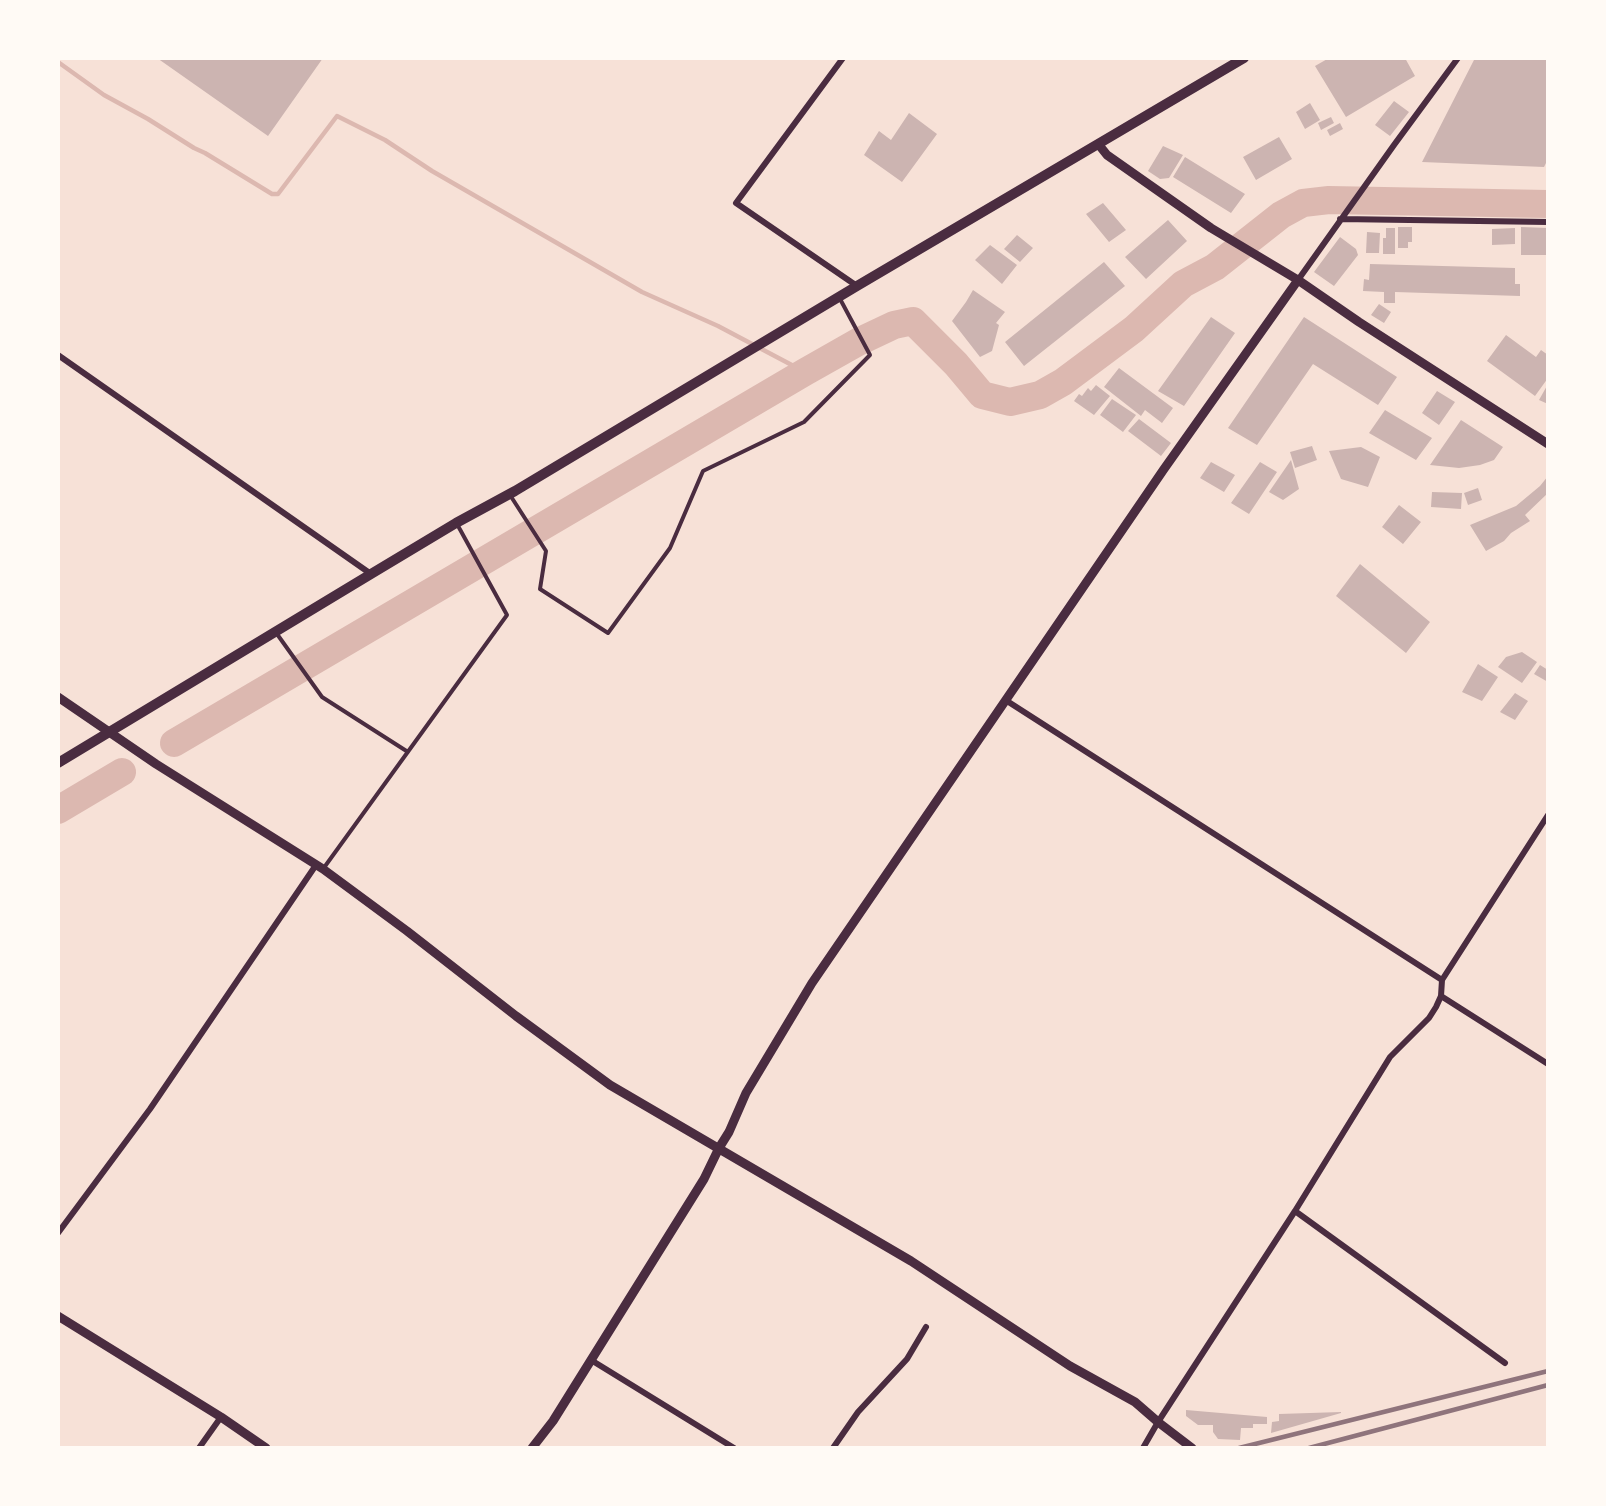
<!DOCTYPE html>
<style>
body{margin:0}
#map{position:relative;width:1606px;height:1506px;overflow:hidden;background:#f7e1d7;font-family:Ubuntu,sans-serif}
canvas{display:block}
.frame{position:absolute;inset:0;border:60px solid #fffaf5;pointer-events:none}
</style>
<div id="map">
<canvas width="1606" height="1506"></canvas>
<div class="frame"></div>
</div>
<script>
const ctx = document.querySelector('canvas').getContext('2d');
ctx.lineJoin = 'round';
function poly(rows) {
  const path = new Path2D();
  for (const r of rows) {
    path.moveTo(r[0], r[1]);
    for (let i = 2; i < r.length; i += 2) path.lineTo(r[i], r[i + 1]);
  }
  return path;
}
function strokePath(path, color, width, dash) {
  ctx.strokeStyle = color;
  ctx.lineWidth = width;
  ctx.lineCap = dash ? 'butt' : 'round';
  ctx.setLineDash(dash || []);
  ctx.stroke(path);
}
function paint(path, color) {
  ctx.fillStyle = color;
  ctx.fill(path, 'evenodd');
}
const stream = poly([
 [58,62,104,95,148,119,194,148,205,153,272,194,278,194,337,116,385,140,432,171,642,292,718,326,805,372]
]);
const river = poly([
 [174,743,805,372,858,342,894,325,913,321,956,364,982,395,1010,402,1040,395,1063,382,1134,329,1183,284,1215,267,1281,215,1303,203,1329,200,1548,204],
 [58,810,122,772]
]);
const building = poly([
 [157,58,323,58,268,136],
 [1329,58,1405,58,1415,76,1346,117,1315,66],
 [1475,58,1548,58,1548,159,1544,167,1422,162],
 [1394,101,1409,112,1390,136,1375,125],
 [1310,103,1320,120,1305,129,1296,112],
 [909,113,937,134,902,182,864,155,879,131,891,140],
 [1331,117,1334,123,1321,130,1318,123],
 [1340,123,1343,129,1330,136,1327,130],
 [1279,137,1292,159,1256,180,1243,157],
 [1163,146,1183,155,1169,178,1160,179,1148,171],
 [1185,157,1245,194,1231,213,1173,177],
 [1103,203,1126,230,1109,242,1086,214],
 [1168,220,1187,241,1146,279,1125,257],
 [1398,227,1412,227,1412,242,1408,242,1408,248,1398,248],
 [1521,227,1548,228,1548,255,1521,255],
 [1386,228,1395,228,1395,254,1383,254,1383,238,1386,238],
 [1515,228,1515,244,1492,245,1492,229],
 [1367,232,1380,233,1379,253,1366,253],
 [1017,235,1033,248,1020,262,1004,249],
 [1340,237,1356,249,1358,255,1334,286,1314,272],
 [990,245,1017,265,1002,284,975,260],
 [1104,262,1125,286,1024,366,1005,342],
 [1370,264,1515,268,1515,284,1520,284,1520,296,1395,292,1395,303,1384,303,1384,292,1363,291,1364,279,1369,280],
 [973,290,1005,312,996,323,999,325,992,351,980,357,952,321,966,302],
 [1379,304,1391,312,1384,323,1371,315],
 [1211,317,1235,333,1184,406,1158,391],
 [1304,317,1397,377,1378,405,1313,364,1257,445,1228,428],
 [1506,335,1536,357,1541,350,1548,355,1548,378,1535,396,1487,361],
 [1119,368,1173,408,1162,423,1145,410,1141,416,1104,387],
 [1548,384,1548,404,1539,400],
 [1096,385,1110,396,1094,415,1074,401,1079,394,1082,396,1088,388,1091,391],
 [1437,391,1455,402,1439,425,1422,413],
 [1112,399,1136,415,1123,432,1100,415],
 [1385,410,1432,438,1416,460,1369,433],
 [1139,419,1171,443,1161,456,1128,431],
 [1461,420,1503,447,1494,460,1480,465,1459,468,1430,465],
 [1312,446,1317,460,1295,468,1290,452],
 [1361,447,1380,457,1368,487,1341,479,1329,451],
 [1291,460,1299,489,1283,500,1269,492],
 [1211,462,1235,475,1224,492,1200,478],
 [1260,462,1277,472,1249,514,1231,503],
 [1548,476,1548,493,1525,515,1530,521,1511,533,1504,541,1486,551,1470,525,1516,506,1540,486],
 [1478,488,1482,500,1468,505,1464,493],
 [1432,492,1462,493,1461,509,1431,507],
 [1399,505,1421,522,1403,544,1382,527],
 [1360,564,1430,622,1406,653,1336,596],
 [1522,652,1537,662,1522,683,1498,667,1506,657],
 [1478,664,1498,677,1482,701,1462,692],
 [1540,665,1548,670,1548,682,1534,674],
 [1515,693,1528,701,1515,720,1500,712],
 [1186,1410,1267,1417,1267,1424,1253,1424,1253,1428,1241,1428,1240,1440,1218,1439,1213,1432,1213,1425,1198,1425,1186,1416],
 [1341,1412,1341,1413,1271,1433,1272,1422,1279,1421,1279,1414]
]);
const service = poly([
 [510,495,546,551,540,589,608,633,670,548,703,471,804,422,870,355,839,297],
 [277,634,322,697,408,752],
 [323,869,507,615,457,524]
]);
const minor = poly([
 [843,58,736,203,857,286],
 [1340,219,1548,222],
 [1298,280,1394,145,1458,58],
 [58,355,371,574],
 [1007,701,1442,980],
 [1441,996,1548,1064],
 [1295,1211,1505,1363],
 [58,1233,150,1109,316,865],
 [591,1360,734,1448],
 [199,1448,221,1417],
 [833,1448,858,1412,907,1359,926,1327],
 [1143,1448,1158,1422,1295,1211,1390,1057,1429,1018,1436,1007,1441,996,1442,980,1548,815]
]);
const tertiary = poly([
 [1099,145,1107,155,1211,228,1298,280,1359,322,1548,444],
 [58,697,156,764,323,869,407,931,516,1016,610,1085,911,1261,1070,1366,1135,1402,1158,1422,1192,1448],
 [58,1316,221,1417,266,1448],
 [532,1448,553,1421,704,1179,719,1148,729,1132,746,1093,812,983,1164,469,1298,280]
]);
const secondary = poly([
 [58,763,371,574,456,523,515,491,857,286,1244,58]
]);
const rail = poly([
 [1239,1448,1548,1371],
 [1309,1448,1548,1385]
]);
strokePath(stream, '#dcb8b0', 4.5);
strokePath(river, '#dcb8b0', 28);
paint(building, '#ccb4b1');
strokePath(service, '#4a2c40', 4);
strokePath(minor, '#4a2c40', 6);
strokePath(tertiary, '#4a2c40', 9);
strokePath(secondary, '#4a2c40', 10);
strokePath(rail, '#8f747c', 4.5);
</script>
